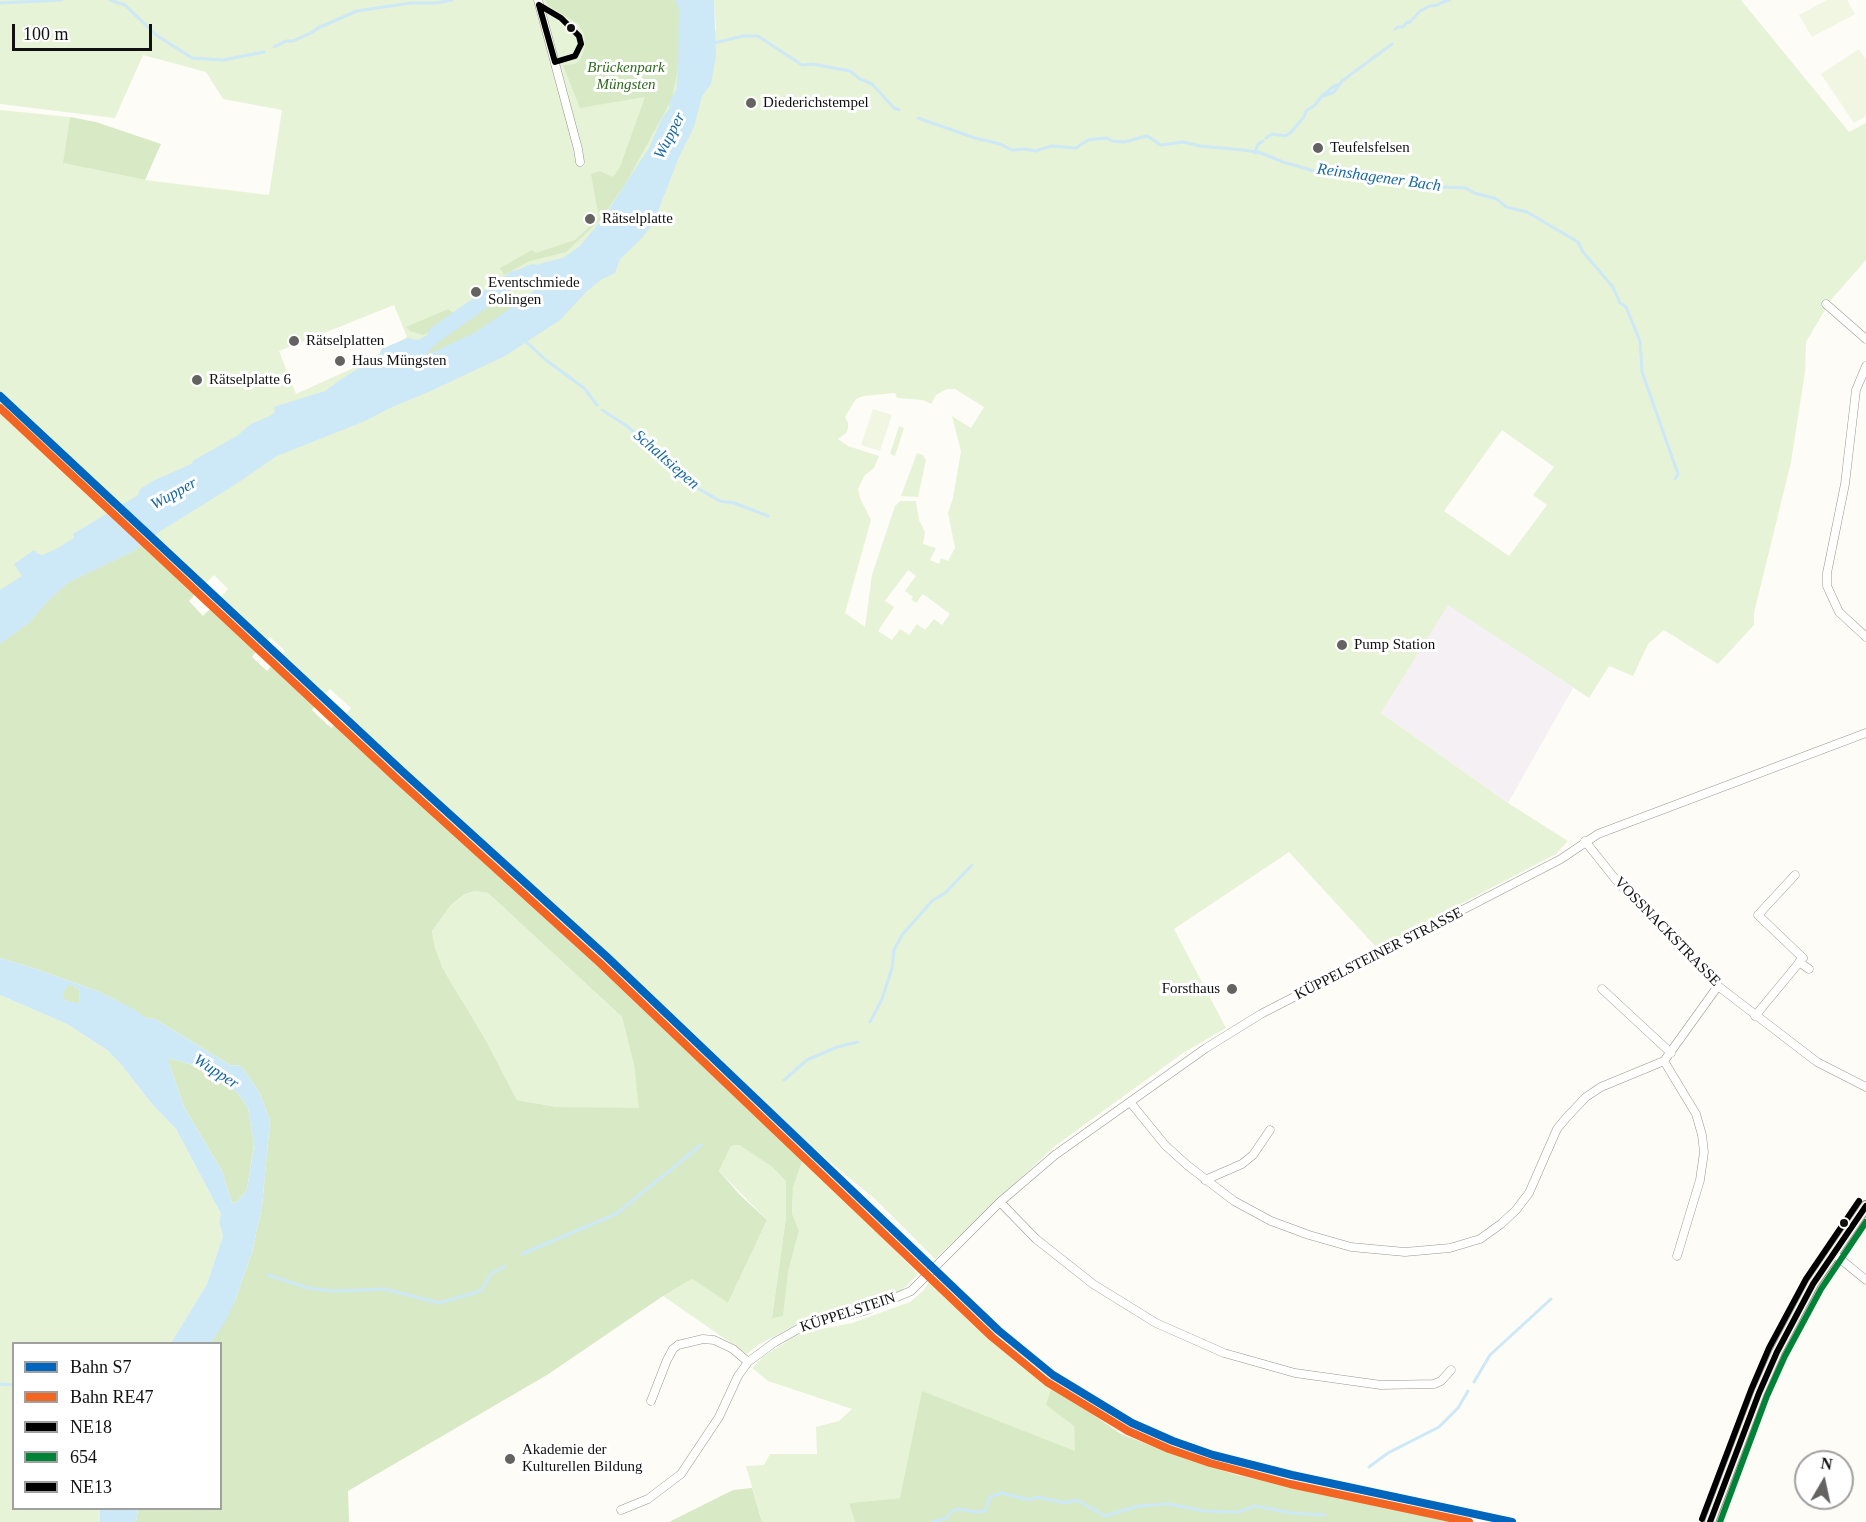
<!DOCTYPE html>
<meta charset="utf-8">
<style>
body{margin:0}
#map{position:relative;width:1866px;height:1522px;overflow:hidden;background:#fdfcf7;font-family:Georgia,serif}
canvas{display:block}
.legend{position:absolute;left:12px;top:1342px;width:210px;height:168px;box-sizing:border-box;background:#fff;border:2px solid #a0a0a0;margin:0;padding:8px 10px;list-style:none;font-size:18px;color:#111}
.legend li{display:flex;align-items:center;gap:12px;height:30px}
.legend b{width:30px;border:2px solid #a0a0a0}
.north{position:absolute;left:1794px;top:1450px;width:60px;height:60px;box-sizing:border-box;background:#fff;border:2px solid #a0a0a0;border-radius:50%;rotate:9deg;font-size:16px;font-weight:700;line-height:24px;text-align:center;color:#111}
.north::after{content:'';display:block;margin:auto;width:21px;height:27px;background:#646362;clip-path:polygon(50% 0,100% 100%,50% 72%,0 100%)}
.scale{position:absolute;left:12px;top:24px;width:140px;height:27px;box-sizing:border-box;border:3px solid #111;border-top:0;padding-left:8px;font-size:18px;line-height:21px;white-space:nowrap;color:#111;-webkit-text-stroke:4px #fff;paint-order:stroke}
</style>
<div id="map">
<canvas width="1866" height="1522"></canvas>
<ul class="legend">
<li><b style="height:8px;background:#0065bd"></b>Bahn S7</li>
<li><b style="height:8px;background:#f26522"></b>Bahn RE47</li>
<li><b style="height:8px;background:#000"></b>NE18</li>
<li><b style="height:8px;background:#008237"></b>654</li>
<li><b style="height:8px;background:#000"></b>NE13</li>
</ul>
<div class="north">N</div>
<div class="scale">100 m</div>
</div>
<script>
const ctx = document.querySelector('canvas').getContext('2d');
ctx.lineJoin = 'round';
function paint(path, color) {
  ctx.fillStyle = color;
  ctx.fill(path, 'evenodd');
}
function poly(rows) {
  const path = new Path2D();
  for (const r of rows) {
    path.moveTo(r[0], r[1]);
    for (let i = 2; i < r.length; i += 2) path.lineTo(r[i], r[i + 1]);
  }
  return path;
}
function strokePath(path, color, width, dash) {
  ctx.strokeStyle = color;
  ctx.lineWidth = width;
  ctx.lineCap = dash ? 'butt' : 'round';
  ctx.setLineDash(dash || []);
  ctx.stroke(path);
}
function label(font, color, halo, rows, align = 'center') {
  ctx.font = font + ' Georgia,serif';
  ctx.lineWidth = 6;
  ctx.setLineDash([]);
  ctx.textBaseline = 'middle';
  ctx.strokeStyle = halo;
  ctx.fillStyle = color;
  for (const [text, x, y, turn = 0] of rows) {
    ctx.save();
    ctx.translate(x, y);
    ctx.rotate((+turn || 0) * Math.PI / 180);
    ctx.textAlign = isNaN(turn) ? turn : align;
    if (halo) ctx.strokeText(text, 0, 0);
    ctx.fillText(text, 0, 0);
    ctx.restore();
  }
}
const industrial = poly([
 [1448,604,1573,688,1508,803,1381,713]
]);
const green = poly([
 [0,0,692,0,716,31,714,0,1741,0,1849,132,1866,123,1866,260,1831,300,1806,342,1805,372,1791,462,1754,613,1754,625,1718,664,1664,630,1648,644,1633,676,1609,666,1589,698,1448,605,1381,713,1508,803,1568,841,1556,854,1377,948,1289,852,1174,929,1226,1028,1183,1053,1055,1146,935,1259,875,1199,812,1147,637,980,345,715,351,708,330,689,324,695,281,655,285,651,270,637,266,641,220,598,228,589,214,575,205,584,172,552,0,671,0,110,70,117,64,163,145,180,269,195,282,110,223,99,206,72,143,55,115,118,0,104],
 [394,305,407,337,360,365,296,394,279,351],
 [947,389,955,389,984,407,971,428,952,416,961,451,953,498,948,513,955,548,948,561,941,558,939,564,930,560,936,548,923,544,925,532,919,520,916,501,900,501,895,506,872,575,865,627,845,613,871,520,860,498,858,489,864,476,874,468,879,456,848,446,838,439,846,433,848,429,848,423,845,417,856,399,863,396,895,393,897,398,923,400,931,404,936,395],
 [1502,430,1554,467,1533,495,1547,505,1509,556,1444,511],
 [908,570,916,576,905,591,913,597,911,599,916,603,923,594,950,614,942,625,934,619,925,630,917,624,909,635,900,629,892,640,878,631,894,607,885,601],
 [899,426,904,428,895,456,890,454],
 [917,453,923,455,926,460,918,497,901,496],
 [474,891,488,893,622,1017,634,1065,640,1109,557,1107,517,1100,484,1037,443,969,435,948,432,931,451,905,465,895],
 [0,995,67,1024,107,1050,120,1063,152,1104,176,1129,221,1214,219,1222,223,1236,207,1284,171,1343,14,1344,14,1508,100,1509,100,1522,0,1522],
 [739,1145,772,1167,786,1181,786,1217,772,1318,788,1272,799,1231,792,1213,793,1188,804,1156,918,1274,902,1290,870,1303,799,1323,758,1345,747,1354,663,1296,692,1279,728,1303,767,1220,719,1171,731,1146],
 [931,1279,1052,1386,1047,1405,1074,1426,1076,1451,900,1498,849,1503,855,1522,762,1522,746,1466,764,1465,770,1454,817,1454,816,1427,839,1421,852,1409,768,1381,752,1368,763,1357,795,1336,811,1331,852,1323,910,1302,924,1290]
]);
const forest = poly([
 [545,0,678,0,684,39,672,99,626,183,600,220,566,252,530,261,504,275,500,268,532,250,536,253,575,240,599,218,591,174,600,171,613,177,620,167,645,97,580,108,563,65,575,64,580,60,585,47,584,34,578,24,549,6],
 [70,117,96,122,161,144,145,180,63,163],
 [501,294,513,307,465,339,406,367,458,326,453,320,423,335,410,331,406,327,448,309,464,321],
 [144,543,196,593,189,601,203,616,212,607,258,649,252,657,267,671,273,664,316,704,312,710,331,728,336,723,379,762,376,765,597,961,804,1156,793,1188,792,1213,799,1231,788,1272,783,1316,772,1318,786,1217,786,1181,772,1167,739,1145,731,1146,719,1171,740,1195,767,1220,728,1303,692,1279,663,1296,547,1375,348,1491,349,1522,136,1522,138,1509,220,1508,220,1344,211,1343,235,1301,252,1252,262,1206,270,1120,259,1092,241,1066,230,1065,155,1019,145,1018,136,1011,100,992,36,969,0,958,0,644,30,622,45,604,69,582,132,552],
 [474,891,488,893,622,1017,634,1065,639,1108,557,1107,517,1100,484,1037,443,969,435,948,432,931,451,905,464,895],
 [67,986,74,986,80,991,79,1004,66,1001,61,995],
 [169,1058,193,1065,237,1092,248,1108,254,1144,247,1190,237,1202,232,1203,222,1171,185,1109,169,1064],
 [1052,1386,1121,1434,1183,1458,1237,1475,1462,1522,855,1522,849,1503,900,1498,922,1391,1075,1451,1074,1426,1046,1405],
 [752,1488,762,1522,669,1522,733,1490]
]);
const pitch = poly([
 [1827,0,1847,0,1855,14,1812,37,1799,15],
 [1859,49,1866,60,1866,116,1854,123,1821,74],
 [873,409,892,415,880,451,861,445]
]);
const water = poly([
 [675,0,714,0,716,56,711,84,702,96,694,127,679,157,653,224,640,240,620,259,615,273,602,279,587,291,560,320,505,356,433,390,390,408,365,421,277,456,233,486,159,532,132,552,69,582,45,604,30,622,0,644,0,590,22,576,14,564,34,550,38,554,42,555,56,549,74,538,73,534,138,495,140,489,153,481,191,464,194,460,237,436,251,424,270,416,275,412,274,407,325,391,343,378,380,355,381,349,408,338,418,340,453,322,456,326,426,354,429,354,476,332,528,296,542,283,545,271,580,246,603,218,649,148,662,118,669,109,669,102,676,90,678,69,679,9],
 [533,264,544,267,541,277,510,287,506,277,528,265],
 [0,958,36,969,100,992,137,1011,145,1018,155,1019,230,1065,241,1066,259,1092,270,1120,262,1206,252,1252,235,1301,225,1322,211,1343,171,1343,207,1284,223,1236,219,1222,221,1214,176,1129,152,1104,120,1063,107,1050,67,1024,0,995],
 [67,986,74,986,80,991,79,1003,66,1001,62,996],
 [169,1058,193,1065,237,1092,248,1108,254,1145,247,1190,237,1202,232,1203,222,1171,185,1109,169,1064],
 [100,1509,138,1509,136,1522,100,1522]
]);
const pier = poly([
 [118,503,136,520,155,538,146,545,108,510]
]);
const stream = poly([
 [110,0,125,5,156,35,192,58,223,60,264,52],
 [0,3,62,0],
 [1395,29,1398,27,1403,27,1407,22,1409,23,1420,11,1430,6,1438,5,1443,2,1449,0],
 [714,43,743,36,758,36,802,65,812,64,850,71,860,79,872,84,894,108,899,110],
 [274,47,286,41,293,41,311,33,318,28,357,11,411,3,436,3,452,0],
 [1321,97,1334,86,1337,85],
 [918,118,975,138,1000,144,1012,150,1025,149,1036,151,1051,146,1076,148,1088,140,1095,139,1107,138,1112,141,1124,142,1147,136,1161,145,1183,142,1200,146,1243,150,1261,153,1283,162,1318,172,1342,170,1356,175,1373,173,1379,179,1394,182,1400,180,1419,186,1466,188,1474,193,1497,199,1506,207,1527,212,1578,242,1583,252,1613,287,1620,303,1626,307,1640,341,1642,372,1678,474,1675,479],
 [1266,138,1272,134,1286,136,1290,133,1304,117,1306,111,1315,105,1321,97,1334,92,1342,81,1392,44],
 [1255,153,1258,144,1263,141],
 [525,341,546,360,584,388,597,405],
 [602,410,627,426,699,489,720,501,734,503,768,516],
 [870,1022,882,999,892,968,894,950,902,935,932,901,945,893,972,865],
 [784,1080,807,1060,837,1047,858,1042],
 [522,1254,616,1214,701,1145],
 [268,1275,308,1288,335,1291,385,1289,439,1303,481,1291,491,1274,505,1266],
 [1474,1382,1490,1355,1551,1299],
 [0,1384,14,1385],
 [1369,1467,1388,1453,1439,1427,1458,1408,1468,1391],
 [932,1522,947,1518,952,1511,960,1509,976,1512,985,1511,990,1497,1001,1493,1030,1500,1036,1497,1066,1503,1077,1500,1105,1516,1138,1506,1168,1504,1204,1511,1238,1512,1255,1506,1292,1513,1325,1515]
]);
const river = poly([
 [435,335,514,279,567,265]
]);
const street = poly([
 [538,0,578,149,580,162],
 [1826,304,1866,339],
 [1866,366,1856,390,1845,484,1827,573,1827,586,1839,612,1866,637],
 [1585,841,1616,880,1649,916,1718,986,1817,1062,1866,1087],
 [1799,962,1809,969],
 [1602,989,1671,1053],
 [1755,1016,1803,958,1758,915,1795,875],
 [1664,1061,1696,1114,1702,1135,1704,1152,1700,1180,1677,1256],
 [1130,1102,1165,1145,1187,1165,1234,1201,1271,1221,1309,1235,1351,1247,1405,1252,1450,1248,1480,1239,1501,1224,1516,1210,1529,1193,1557,1129,1566,1118,1586,1097,1601,1087,1664,1061,1718,986],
 [1205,1180,1242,1164,1253,1155,1270,1130],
 [1000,1202,1036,1239,1093,1284,1156,1323,1224,1353,1295,1373,1381,1385,1434,1384,1441,1381,1451,1370],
 [1833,1253,1866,1280],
 [651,1401,667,1360,673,1349,678,1345,703,1339,714,1340,733,1349,748,1362],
 [621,1510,648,1499,681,1474,719,1417,738,1376,748,1362,775,1342,800,1328,864,1311,911,1291,1000,1202,1055,1155,1206,1048,1261,1014,1561,859,1598,834,1866,733]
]);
const secondary = poly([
 [1710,1522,1759,1393,1777,1352,1813,1284,1866,1206]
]);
const bus1 = poly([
 [539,5,561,18,579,36,581,44,575,56,555,62,539,5],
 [1710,1522,1759,1393,1777,1352,1813,1284,1866,1206]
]);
const bus2 = poly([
 [1720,1522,1767,1396,1785,1356,1821,1289,1866,1222]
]);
const bus3 = poly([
 [1702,1519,1751,1390,1769,1348,1806,1279,1859,1201]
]);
const rail1 = poly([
 [0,396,403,772,606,956,998,1330,1053,1375,1132,1423,1173,1441,1213,1455,1292,1475,1512,1522]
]);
const rail2 = poly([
 [0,408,397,779,600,963,992,1337,1047,1382,1128,1431,1169,1449,1210,1463,1290,1484,1469,1522]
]);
const markers = [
 [571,28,5,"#111"],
 [751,103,6,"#646362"],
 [1318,148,6,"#646362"],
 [590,219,6,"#646362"],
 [476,292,6,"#646362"],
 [294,341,6,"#646362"],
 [340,361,6,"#646362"],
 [197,380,6,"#646362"],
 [1342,645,6,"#646362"],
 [1232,989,6,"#646362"],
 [1844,1223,5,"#111"],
 [510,1459,6,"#646362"]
];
const parkNames = [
 ["Brückenpark",626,68],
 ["Müngsten",626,85]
];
const poiNames = [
 ["Diederichstempel",763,103],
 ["Teufelsfelsen",1330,148],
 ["Rätselplatte",602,219],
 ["Eventschmiede",488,283],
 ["Solingen",488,300],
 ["Rätselplatten",306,341],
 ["Haus Müngsten",352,361],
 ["Rätselplatte 6",209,380],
 ["Pump Station",1354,645],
 ["Forsthaus",1220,989,"right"],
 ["Akademie der",522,1450],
 ["Kulturellen Bildung",522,1467]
];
const streetNames = [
 ["VOSSNACKSTRASSE",1667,932,46],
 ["KÜPPELSTEINER STRASSE",1379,954,-27],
 ["KÜPPELSTEIN",848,1313,-18]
];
const waterNames = [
 ["Wupper",670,136,-63],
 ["Reinshagener Bach",1379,178,8],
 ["Schaltsiepen",666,460,41],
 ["Wupper",174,494,-29],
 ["Wupper",216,1072,33]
];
paint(industrial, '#f5f0f3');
paint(green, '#e7f3d7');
paint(forest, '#d8eac5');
paint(pitch, '#f0f6e1');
paint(water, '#cde8f7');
paint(pier, '#fdfcf7');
strokePath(stream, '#cde8f7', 3);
strokePath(river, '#cde8f7', 16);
strokePath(street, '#979795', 9);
strokePath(secondary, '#8e8d8b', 12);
strokePath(street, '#fffffe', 8);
strokePath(secondary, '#f6f4eb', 10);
strokePath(bus1, '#000', 6);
strokePath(bus2, '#008237', 6);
strokePath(bus3, '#000', 6);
strokePath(rail1, '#0065bd', 8);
strokePath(rail2, '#f26522', 8);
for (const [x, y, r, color] of markers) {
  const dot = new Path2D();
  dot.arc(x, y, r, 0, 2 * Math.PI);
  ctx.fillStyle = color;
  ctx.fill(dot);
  strokePath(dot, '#fff', 2);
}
label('italic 15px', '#2f6b1f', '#fff', parkNames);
label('15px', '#111', '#fff', poiNames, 'left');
label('15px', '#111', '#fff', streetNames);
label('italic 16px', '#1768a6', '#fff', waterNames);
</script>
